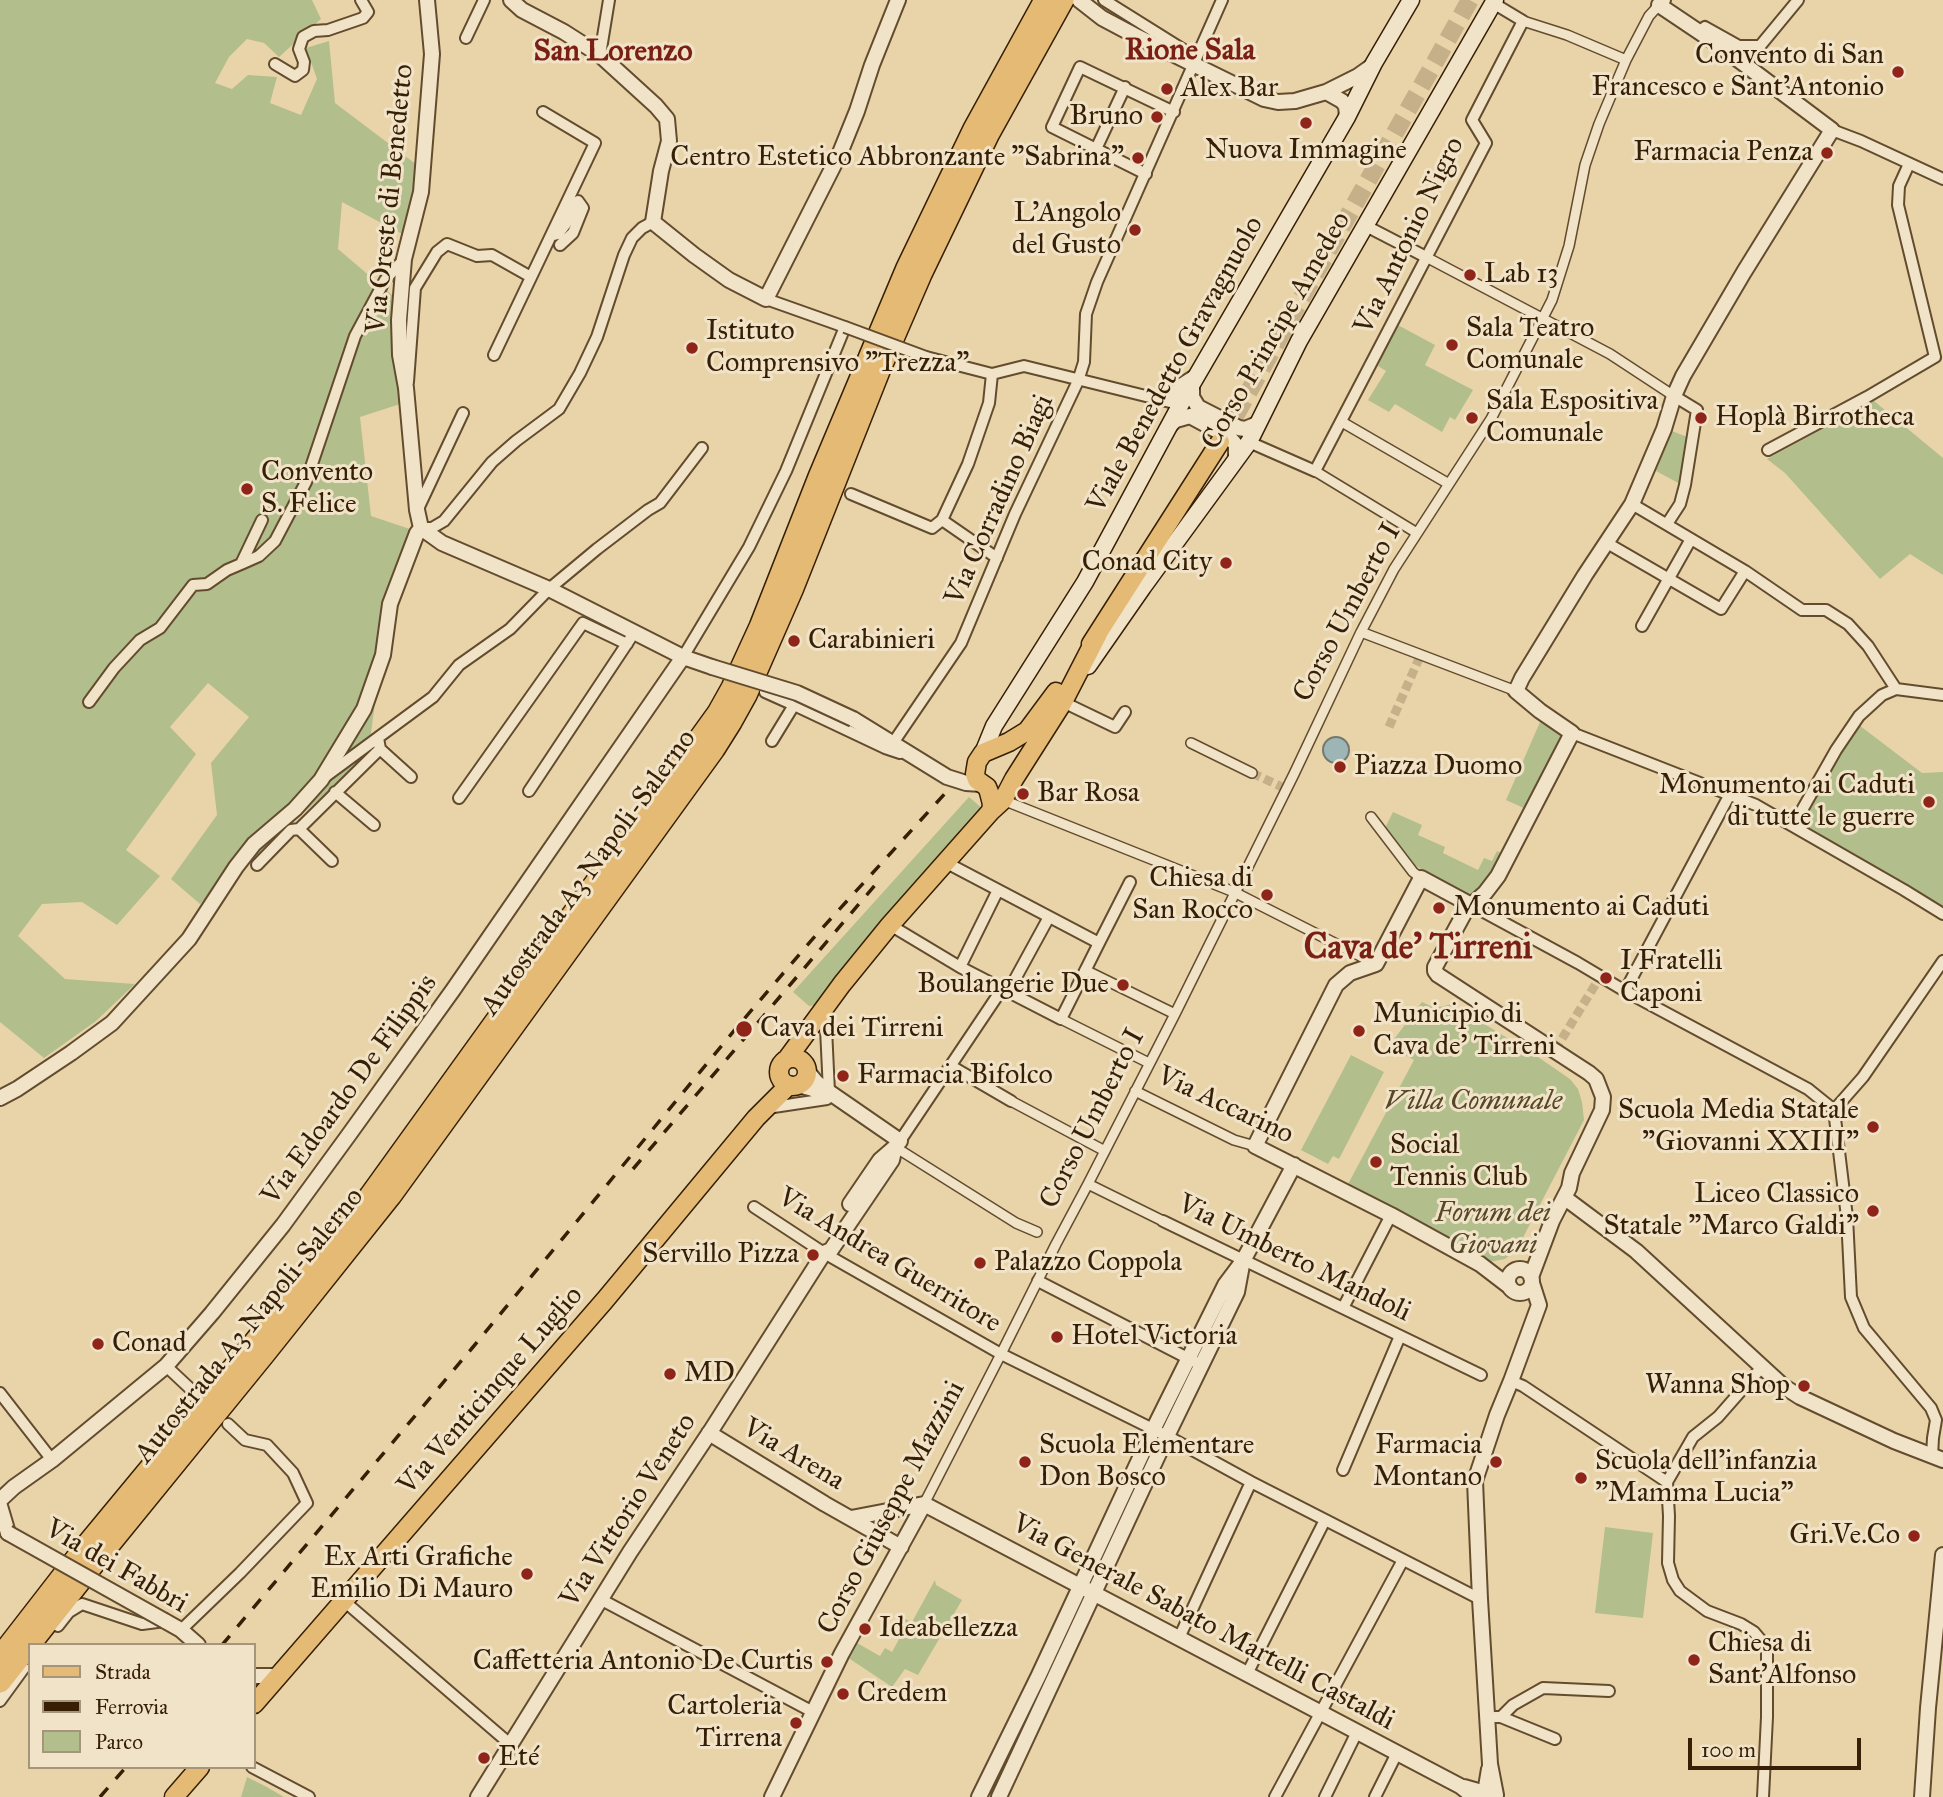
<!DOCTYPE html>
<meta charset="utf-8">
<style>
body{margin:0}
#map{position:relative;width:1943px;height:1797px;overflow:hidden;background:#e9d4aa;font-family:"IM FELL Great Primer",serif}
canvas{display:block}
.legend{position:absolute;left:28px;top:1643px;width:228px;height:126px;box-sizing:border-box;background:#f1e3c8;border:2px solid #a6957a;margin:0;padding:9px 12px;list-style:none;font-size:21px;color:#361f05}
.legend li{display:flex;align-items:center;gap:14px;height:35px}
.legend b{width:35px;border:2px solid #a6957a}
.scale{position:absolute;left:1688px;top:1738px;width:173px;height:32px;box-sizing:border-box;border:4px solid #361f05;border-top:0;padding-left:9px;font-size:21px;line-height:24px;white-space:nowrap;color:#361f05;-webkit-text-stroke:5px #f1e3c8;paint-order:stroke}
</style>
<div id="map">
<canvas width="1943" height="1797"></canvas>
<ul class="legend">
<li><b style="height:9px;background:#e4ba75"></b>Strada</li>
<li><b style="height:9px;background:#361f05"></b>Ferrovia</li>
<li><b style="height:19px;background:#b2be8c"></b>Parco</li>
</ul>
<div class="scale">100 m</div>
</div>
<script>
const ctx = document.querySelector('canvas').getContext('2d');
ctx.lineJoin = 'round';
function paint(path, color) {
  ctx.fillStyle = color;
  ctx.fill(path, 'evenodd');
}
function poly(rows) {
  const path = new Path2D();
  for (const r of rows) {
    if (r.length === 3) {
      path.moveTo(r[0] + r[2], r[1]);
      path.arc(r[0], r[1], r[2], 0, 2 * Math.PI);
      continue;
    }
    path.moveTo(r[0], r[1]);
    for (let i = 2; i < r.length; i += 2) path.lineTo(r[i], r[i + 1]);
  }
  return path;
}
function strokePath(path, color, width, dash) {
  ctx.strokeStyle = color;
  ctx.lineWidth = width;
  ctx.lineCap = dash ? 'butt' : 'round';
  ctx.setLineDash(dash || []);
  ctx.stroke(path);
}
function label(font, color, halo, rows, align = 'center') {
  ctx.font = font + ' "IM FELL Great Primer",serif';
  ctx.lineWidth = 6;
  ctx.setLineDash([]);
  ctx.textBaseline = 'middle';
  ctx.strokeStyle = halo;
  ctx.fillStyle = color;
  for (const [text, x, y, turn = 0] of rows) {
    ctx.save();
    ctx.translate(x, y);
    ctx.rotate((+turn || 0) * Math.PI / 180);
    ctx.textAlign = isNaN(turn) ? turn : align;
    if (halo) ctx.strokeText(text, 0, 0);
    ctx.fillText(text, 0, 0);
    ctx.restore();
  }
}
const green = poly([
 [0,0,312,0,321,19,279,57,264,43,247,39,229,57,215,83,232,89,248,75,277,77,270,103,301,115,317,79,306,48,329,41,335,103,417,165,404,235,342,202,338,249,392,295,400,404,360,417,371,516,413,530,391,581,368,756,200,904,171,879,217,815,211,763,249,717,208,683,170,727,196,754,126,850,160,876,117,925,82,902,42,904,18,936,65,979,135,984,96,1021,44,1058,0,1022],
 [1396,324,1435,345,1425,365,1473,390,1455,420,1450,417,1442,432,1395,404,1389,412,1368,400,1386,371,1378,366],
 [1874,401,1943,458,1943,575,1910,554,1880,579,1785,473,1767,459],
 [1672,431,1690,438,1682,485,1656,471],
 [1540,722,1565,737,1528,810,1506,800],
 [1855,722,1922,773,1943,772,1943,914,1793,826],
 [969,797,983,809,816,1005,809,1006,793,992],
 [1393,812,1422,825,1418,835,1445,847,1443,853,1478,870,1484,858,1492,861,1497,851,1505,855,1474,898,1414,865,1385,828],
 [1422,1002,1435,1008,1452,1004,1538,1057,1570,1079,1578,1089,1582,1102,1584,1120,1517,1249,1505,1259,1489,1262,1432,1230,1347,1186,1414,1060,1389,1046],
 [1351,1055,1384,1072,1339,1159,1333,1156,1328,1164,1301,1150],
 [1605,1527,1653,1533,1643,1618,1595,1613],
 [935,1580,936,1585,962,1600,918,1675,905,1669,892,1687,847,1657,857,1643,880,1656,885,1648,892,1652,904,1630,897,1625,901,1617,912,1622],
 [247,1777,265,1786,284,1797,241,1797]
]);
const water = poly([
 [1336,750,13]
]);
const pedestrianTunnel = poly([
 [1389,727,1421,654],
 [1252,773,1282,787],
 [1555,1050,1600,977]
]);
const primaryTunnel = poly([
 [1222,439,1470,0]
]);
const pedestrian = poly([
 [1523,21,1567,35,1626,60],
 [1426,257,1610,354,1674,396],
 [1342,422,1449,484],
 [1315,471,1417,533],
 [1361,632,1516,691],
 [1191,743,1252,773],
 [1003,800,1234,892,1376,964],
 [1371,817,1413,872,1421,878],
 [1085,970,1175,1014],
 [1061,1019,1149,1063],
 [1135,1091,1234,1140,1255,1146],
 [1011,1101,1105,1151],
 [895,1147,1016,1223,1037,1232],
 [1088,1184,1163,1221],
 [924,1504,1001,1354,1056,1244,1088,1184,1175,1014,1294,774,1361,632,1394,569,1491,419,1552,300,1569,246,1585,165,1599,124,1626,60,1649,16,1659,5]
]);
const minor = poly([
 [1104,0,1187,52,1194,65],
 [1699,32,1705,27,1739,46,1760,46,1798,0],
 [466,38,484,0],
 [600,55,609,0],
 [275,64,295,76,303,70,304,62,299,49,303,37,314,31,328,30,363,18,368,12,361,0],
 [1832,130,1861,141,1943,179],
 [1096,149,1125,87],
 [1146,174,1052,127,1080,67,1174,112],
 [1366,226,1426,257],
 [554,235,558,234,565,225,578,201,583,208,573,233,560,245],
 [494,355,595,143,543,112],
 [926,357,992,374,1024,366,1170,402,1179,385,1193,376],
 [992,374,989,403,968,464,942,520,997,558],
 [408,382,415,288,437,252,447,244,477,256,492,255,531,277],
 [1249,442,1315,471,1486,143,1472,120,1523,21,1493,3],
 [1768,450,1867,397,1935,357,1898,205,1899,186,1909,164],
 [851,494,932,528,942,520],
 [1632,504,1745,571,1802,610,1826,610,1848,624,1868,646,1896,689],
 [418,509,463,413],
 [262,520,241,564,259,556,275,541,306,482,355,336,385,280,404,259],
 [1667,524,1680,504,1685,485,1697,410,1674,396],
 [421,528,432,528,444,521,492,462,516,441,559,409,580,373,597,337,624,255,632,238,642,228,653,222],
 [1607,543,1721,609,1745,571],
 [1642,626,1691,539],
 [683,657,749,547,786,471,845,327,766,299],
 [1896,689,1943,695],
 [765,692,794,705],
 [89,702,114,668,140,640,160,628,193,585,207,584,227,570,241,564],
 [1063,702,1115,727,1125,712],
 [1572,733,1756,805,1904,890,1943,914],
 [772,741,794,705,885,748,900,753],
 [893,743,961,643,1015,514,1078,381,1084,362,1086,314,1097,282,1222,0],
 [380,749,411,777],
 [326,776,433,697,459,665,510,629,549,589,597,549,648,510,660,503,702,448],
 [529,791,630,639],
 [335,792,374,825],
 [459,798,583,623,627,644],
 [1793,826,1836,750,1859,716,1882,695,1896,689],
 [299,829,332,861],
 [257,865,291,830,299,829,380,749,378,738],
 [1473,906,1578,963,1625,991,1808,1089,1834,1110,1847,1217,1851,1297,1864,1328,1931,1408,1936,1420,1933,1438,1932,1456],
 [890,925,960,967,1061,1019,1099,943,945,862],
 [1099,943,1130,882],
 [960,967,998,890],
 [1625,991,1730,794],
 [1008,992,1049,917],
 [825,1007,829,1092],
 [951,1066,1011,1101],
 [767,1108,827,1099],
 [1834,1110,1863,1077,1943,961],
 [900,1141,1002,989],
 [754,1207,824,1253,1001,1354,1167,1436,1251,1482,1480,1599],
 [1163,1221,1481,1375],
 [1038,1281,1201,1365],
 [1343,1308,1391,1215],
 [166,1366,198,1396],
 [1511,1381,1523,1386,1667,1482],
 [0,1393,52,1460],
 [1343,1470,1400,1336],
 [1667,1482,1669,1516,1668,1563,1673,1580,1680,1591,1707,1611,1741,1624,1754,1632,1765,1645,1767,1652,1767,1717,1763,1797],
 [1667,1482,1693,1437,1718,1417,1762,1367],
 [600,1599,813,1712],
 [344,1601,510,1744],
 [58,1626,69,1612,82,1604,142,1624,165,1621],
 [181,1630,240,1573,307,1503,293,1473,267,1445,245,1440,228,1424],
 [1179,1638,1251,1482],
 [1247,1674,1325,1520],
 [0,1701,24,1668],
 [1495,1717,1501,1717,1555,1739],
 [1501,1717,1513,1705,1543,1688,1609,1691],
 [252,1767,309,1797],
 [1275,1797,1403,1560],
 [1325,1797,1357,1732],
 [1375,1797,1397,1753]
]);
const tertiary = poly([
 [511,0,522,10,564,32,600,55,656,106,667,119,669,141,661,171,653,222,694,255,729,280,766,299,840,153,857,111,872,65,898,0],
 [1079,0,1102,18,1134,35,1264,99,1278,102,1295,101,1326,92,1358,76,1372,66],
 [1326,92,1342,101,1346,106,1347,117],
 [1192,382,1192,397,1198,407,1239,428,1245,429,1257,424],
 [1169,426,1176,420,1190,416,1229,437,1236,445,1236,459],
 [421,528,417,510,406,388,400,355,399,320,404,259,421,192,432,54,427,0],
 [421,528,442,543,549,589,683,657,712,667],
 [853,719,947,777,966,783,981,784],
 [1473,906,1421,878,1376,964,1350,973,1336,985,1255,1146,1391,1215,1480,1264,1510,1287],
 [807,1071,816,1082,829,1092,900,1141,895,1147,880,1160,850,1204],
 [798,1085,813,1089,823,1096],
 [0,1098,17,1089,71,1053,112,1023,189,939,236,867,254,844,295,809,321,780,364,709,383,655,390,604,417,533,421,528],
 [1565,1198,1636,1251,1783,1386,1800,1397,1894,1441,1943,1460],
 [1520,1281,12],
 [1531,1277,1552,1221,1569,1188,1572,1173,1602,1110,1603,1097,1596,1079,1589,1073,1438,975,1435,971,1435,967,1466,910,1485,893,1498,876,1572,733,1540,711,1516,691,1522,678,1585,575,1632,504,1664,429,1674,396,1683,376,1744,272,1832,130,1720,46,1659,5,1663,0],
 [709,1433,825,1504,901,1547],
 [0,1500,14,1487,52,1460,166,1366,212,1313,283,1225,348,1136,453,990,683,657],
 [924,1504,1460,1786,1474,1797],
 [0,1506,8,1533],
 [851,1518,924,1504],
 [165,1621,181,1630,198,1645],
 [254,1676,277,1676],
 [1464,1787,1485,1793,1489,1769],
 [1496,1795,1490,1764,1480,1599,1475,1481,1497,1415,1511,1381,1539,1305,1532,1283],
 [478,1797,630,1552,712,1429,824,1253,831,1250,892,1160,895,1147],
 [772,1797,842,1653,924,1504],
 [979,1797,1038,1677,1153,1430,1225,1285,1243,1261,1294,1165],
 [999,1797,1167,1436,1237,1292,1242,1265],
 [1922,1797,1928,1708,1943,1555]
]);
const secondary = poly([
 [1088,666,1143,587,1249,442,1299,341,1495,0],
 [983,753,994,726,1085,582,1189,389,1347,117,1374,63,1411,0]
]);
const primary = poly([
 [1091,644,1220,442],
 [991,811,992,804,989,792,987,787,977,780,975,774,977,762,983,753,1009,742,1027,731,1056,692],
 [793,1072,14],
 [787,1059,842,984,890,925,991,811,1003,800,1014,779,1063,702,1098,634],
 [254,1704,605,1300,756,1118,789,1085],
 [174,1797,200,1767]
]);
const motorway = poly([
 [0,1657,86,1546,254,1343,370,1196,718,713,732,688,760,627,819,477,907,268,974,129,1045,0],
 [0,1682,99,1557,265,1353,391,1195,714,749,731,722,746,695,792,590,879,371,921,274,988,135,1063,0]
]);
const rail = poly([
 [633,1169,876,884],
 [222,1645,473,1347,738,1026,816,935,950,788],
 [100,1797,126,1767]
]);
const minorBridge = poly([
 [845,327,926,357]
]);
const tertiaryBridge = poly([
 [712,667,797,693,853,719],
 [8,1533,165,1621]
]);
const markers = [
 [1898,72,7,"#8f2418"],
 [1167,89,7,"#8f2418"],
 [1157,117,7,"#8f2418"],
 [1306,123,7,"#8f2418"],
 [1827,153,7,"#8f2418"],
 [1138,158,7,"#8f2418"],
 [1135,230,7,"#8f2418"],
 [1470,275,7,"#8f2418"],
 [1452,345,7,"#8f2418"],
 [692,348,7,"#8f2418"],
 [1472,418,7,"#8f2418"],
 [1701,418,7,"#8f2418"],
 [247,489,7,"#8f2418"],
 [1226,563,7,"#8f2418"],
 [794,641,7,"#8f2418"],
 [1340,767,7,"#8f2418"],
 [1023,794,7,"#8f2418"],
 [1929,802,7,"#8f2418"],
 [1267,895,7,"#8f2418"],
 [1439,908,7,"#8f2418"],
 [1606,978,7,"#8f2418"],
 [1123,985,7,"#8f2418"],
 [744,1029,9,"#8f2418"],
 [1359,1031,7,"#8f2418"],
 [843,1076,7,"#8f2418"],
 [1873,1127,7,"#8f2418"],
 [1376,1162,7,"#8f2418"],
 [1873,1211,7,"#8f2418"],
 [813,1255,7,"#8f2418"],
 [980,1263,7,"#8f2418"],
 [1057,1337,7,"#8f2418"],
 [98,1344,7,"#8f2418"],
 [670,1374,7,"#8f2418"],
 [1804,1386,7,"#8f2418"],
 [1025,1462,7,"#8f2418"],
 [1496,1462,7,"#8f2418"],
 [1581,1478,7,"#8f2418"],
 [1914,1536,7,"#8f2418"],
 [527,1574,7,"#8f2418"],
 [865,1629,7,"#8f2418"],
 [1694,1660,7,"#8f2418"],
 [827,1662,7,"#8f2418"],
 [843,1694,7,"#8f2418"],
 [796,1723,7,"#8f2418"],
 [484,1758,7,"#8f2418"]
];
const poiNames = [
 ["Convento di San",1884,56,"right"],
 ["Francesco e Sant'Antonio",1884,88,"right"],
 ["Alex Bar",1181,89],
 ["Bruno",1143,117,"right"],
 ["Nuova Immagine",1306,151,"center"],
 ["Farmacia Penza",1813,153,"right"],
 ["Centro Estetico Abbronzante \"Sabrina\"",1124,158,"right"],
 ["L'Angolo",1121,214,"right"],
 ["del Gusto",1121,246,"right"],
 ["Lab 13",1484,275],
 ["Sala Teatro",1466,329],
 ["Comunale",1466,361],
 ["Istituto",706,332],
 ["Comprensivo \"Trezza\"",706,364],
 ["Sala Espositiva",1486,402],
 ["Comunale",1486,434],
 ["Hoplà Birrotheca",1715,418],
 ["Convento",261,473],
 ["S. Felice",261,505],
 ["Conad City",1212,563,"right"],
 ["Carabinieri",808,641],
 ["Piazza Duomo",1354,767],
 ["Monumento ai Caduti",1915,786,"right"],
 ["di tutte le guerre",1915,818,"right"],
 ["Bar Rosa",1037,794],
 ["Chiesa di",1253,879,"right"],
 ["San Rocco",1253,911,"right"],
 ["Monumento ai Caduti",1453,908],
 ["I Fratelli",1620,962],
 ["Caponi",1620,994],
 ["Boulangerie Due",1109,985,"right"],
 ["Municipio di",1373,1015],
 ["Cava de' Tirreni",1373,1047],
 ["Cava dei Tirreni",760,1029],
 ["Farmacia Bifolco",857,1076],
 ["Scuola Media Statale",1859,1111,"right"],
 ["\"Giovanni XXIII\"",1859,1143,"right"],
 ["Social",1390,1146],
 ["Tennis Club",1390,1178],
 ["Liceo Classico",1859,1195,"right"],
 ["Statale \"Marco Galdi\"",1859,1227,"right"],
 ["Servillo Pizza",799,1255,"right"],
 ["Palazzo Coppola",994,1263],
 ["Hotel Victoria",1071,1337],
 ["Conad",112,1344],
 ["MD",684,1374],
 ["Wanna Shop",1790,1386,"right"],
 ["Scuola Elementare",1039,1446],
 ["Don Bosco",1039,1478],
 ["Farmacia",1482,1446,"right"],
 ["Montano",1482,1478,"right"],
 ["Scuola dell'infanzia",1595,1462],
 ["\"Mamma Lucia\"",1595,1494],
 ["Gri.Ve.Co",1900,1536,"right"],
 ["Ex Arti Grafiche",513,1558,"right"],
 ["Emilio Di Mauro",513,1590,"right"],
 ["Ideabellezza",879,1629],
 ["Chiesa di",1708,1644],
 ["Sant'Alfonso",1708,1676],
 ["Caffetteria Antonio De Curtis",813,1662,"right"],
 ["Credem",857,1694],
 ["Cartoleria",782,1707,"right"],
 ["Tirrena",782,1739,"right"],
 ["Eté",498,1758]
];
const streetNames = [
 ["Via Oreste di Benedetto",391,199,-84],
 ["Via Antonio Nigro",1410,236,-64],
 ["Corso Principe Amedeo",1277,331,-60],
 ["Viale Benedetto Gravagnuolo",1176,365,-61],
 ["Via Corradino Biagi",1000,500,-66],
 ["Corso Umberto I",1348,613,-62],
 ["Autostrada A3 Napoli-Salerno",589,873,-54],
 ["Via Edoardo De Filippis",350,1090,-54],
 ["Via Accarino",1225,1106,25],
 ["Corso Umberto I",1093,1119,-63],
 ["Via Umberto Mandoli",1294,1259,26],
 ["Via Andrea Guerritore",889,1261,31],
 ["Autostrada A3 Napoli-Salerno",250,1326,-51],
 ["Via Venticinque Luglio",491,1391,-49],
 ["Via Arena",793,1455,31],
 ["Corso Giuseppe Mazzini",892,1508,-62],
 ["Via Vittorio Veneto",629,1511,-57],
 ["Via dei Fabbri",116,1567,30],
 ["Via Generale Sabato Martelli Castaldi",1203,1623,28]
];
const parkNames = [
 ["Villa Comunale",1473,1102],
 ["Forum dei",1493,1214],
 ["Giovani",1493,1246]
];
const neighbourhoodNames = [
 ["Rione Sala",1190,52],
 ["San Lorenzo",613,53]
];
const districtNames = [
 ["Cava de' Tirreni",1418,949]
];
paint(green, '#b2be8c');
paint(water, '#9db5b5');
strokePath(water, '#74796f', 2);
strokePath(pedestrianTunnel, '#c5b089', 9, [9, 4.5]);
strokePath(primaryTunnel, '#c5b089', 18, [18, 9]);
strokePath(pedestrian, '#634c2e', 12);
strokePath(minor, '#634c2e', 14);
strokePath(tertiary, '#634c2e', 18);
strokePath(secondary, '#361f05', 19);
strokePath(primary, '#361f05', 21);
strokePath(motorway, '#361f05', 24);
strokePath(pedestrian, '#f1e3c8', 9);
strokePath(minor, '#f1e3c8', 10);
strokePath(tertiary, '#f1e3c8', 14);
strokePath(secondary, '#f1e3c8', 16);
strokePath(primary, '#e4ba75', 18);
strokePath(motorway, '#e4ba75', 21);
strokePath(rail, '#361f05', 3.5, [12, 12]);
strokePath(minorBridge, '#634c2e', 14, []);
strokePath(tertiaryBridge, '#634c2e', 18, []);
strokePath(minorBridge, '#f1e3c8', 10);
strokePath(tertiaryBridge, '#f1e3c8', 14);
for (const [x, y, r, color] of markers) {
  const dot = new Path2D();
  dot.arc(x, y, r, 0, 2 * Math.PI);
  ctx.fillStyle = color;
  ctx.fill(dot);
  strokePath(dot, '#f1e3c8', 2.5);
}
label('28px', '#361f05', '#f1e3c8', poiNames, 'left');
label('28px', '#361f05', '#f1e3c8', streetNames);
label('italic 28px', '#554727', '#f1e3c8', parkNames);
label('bold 30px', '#7a1f14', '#f1e3c8', neighbourhoodNames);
label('bold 35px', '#7a1f14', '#f1e3c8', districtNames);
</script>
